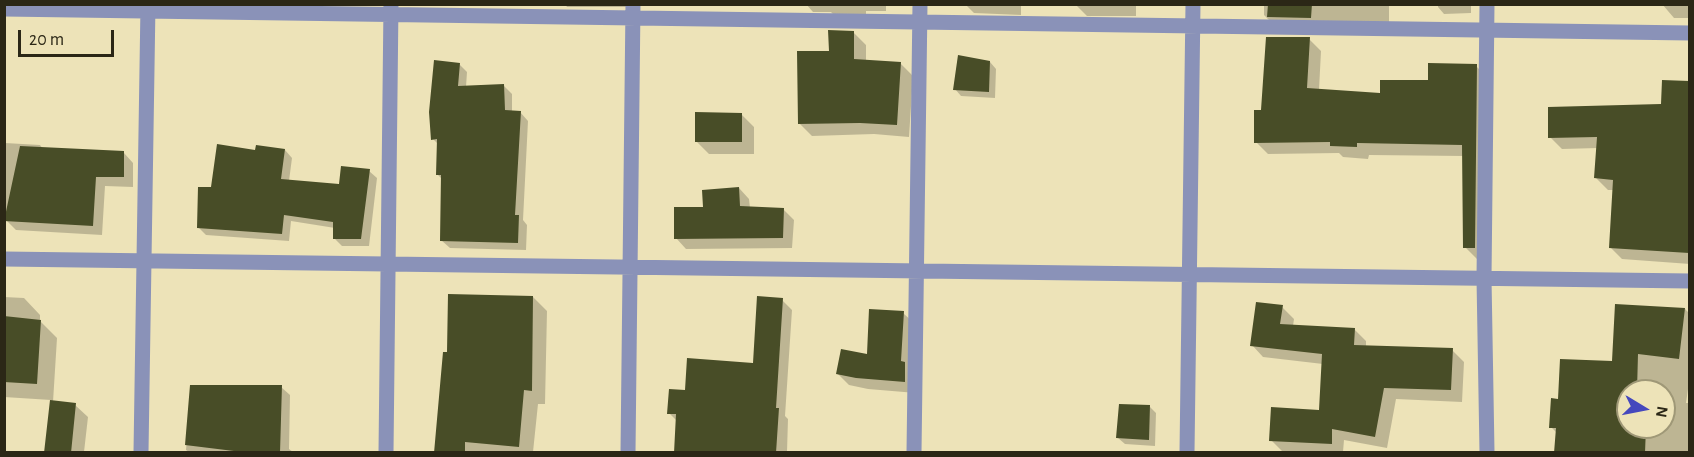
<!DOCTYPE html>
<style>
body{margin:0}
#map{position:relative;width:1694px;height:457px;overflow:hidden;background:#ede3b8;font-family:"Alegreya Sans",sans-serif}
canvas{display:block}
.frame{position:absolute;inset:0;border:6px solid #2b2716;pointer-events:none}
.north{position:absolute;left:1616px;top:379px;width:60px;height:60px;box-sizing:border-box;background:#ede3b8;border:2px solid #9f9877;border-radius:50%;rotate:100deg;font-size:16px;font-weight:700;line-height:24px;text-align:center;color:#2b2716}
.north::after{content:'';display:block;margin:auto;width:21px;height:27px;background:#4548bd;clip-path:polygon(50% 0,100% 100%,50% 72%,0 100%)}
.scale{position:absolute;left:18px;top:30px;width:96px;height:27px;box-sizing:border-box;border:3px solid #2b2716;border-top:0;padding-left:8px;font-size:18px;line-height:21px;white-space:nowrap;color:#2b2716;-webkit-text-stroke:4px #ede3b8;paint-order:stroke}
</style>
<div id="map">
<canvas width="1694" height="457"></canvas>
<div class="frame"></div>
<div class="north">N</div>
<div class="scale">20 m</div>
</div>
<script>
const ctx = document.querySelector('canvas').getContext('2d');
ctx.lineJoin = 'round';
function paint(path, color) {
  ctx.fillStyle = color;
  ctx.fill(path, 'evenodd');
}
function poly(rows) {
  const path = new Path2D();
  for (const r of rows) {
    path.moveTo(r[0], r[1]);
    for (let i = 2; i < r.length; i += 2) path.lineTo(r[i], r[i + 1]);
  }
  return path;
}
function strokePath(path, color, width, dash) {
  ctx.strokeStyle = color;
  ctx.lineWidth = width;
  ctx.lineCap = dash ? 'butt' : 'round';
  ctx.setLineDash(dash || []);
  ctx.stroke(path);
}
const shadow = poly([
 [565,4,630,4,630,7,567,7],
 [806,4,886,4,886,11,866,11,866,23,842,23,831,12,813,12],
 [965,4,1021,4,1021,15,974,13],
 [1075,4,1136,4,1136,16,1087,16],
 [1264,4,1389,4,1389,33,1280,31,1264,15],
 [1438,4,1471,4,1471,13,1444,14,1438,7],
 [1662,4,1690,4,1690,18,1674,18],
 [853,32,866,45,866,61,900,63,913,76,909,137,874,134,812,136,799,123,830,52],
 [1309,39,1321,51,1319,90,1381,94,1429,82,1476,66,1488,78,1477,259,1465,247,1464,156,1369,155,1368,159,1343,157,1339,153,1268,154,1256,142,1263,111],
 [990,62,996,69,995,98,961,96,955,89],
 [459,64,467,72,466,87,504,86,512,94,512,112,520,112,528,121,523,220,527,225,526,250,450,248,441,240,443,180,437,174,438,144,433,139],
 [1663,81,1690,82,1690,264,1622,259,1610,247,1614,190,1608,190,1596,178,1598,148,1562,149,1550,137,1662,105],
 [741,114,754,127,754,154,709,154,696,141],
 [5,143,40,145,43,149,124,153,133,163,133,187,105,186,102,235,16,230,6,220,7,216,4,216],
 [285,150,292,158,289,181,340,186,369,171,377,178,369,246,342,246,335,239,335,228,291,221,289,241,206,235,198,227,212,189,256,151],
 [739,188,749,199,750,208,783,209,794,220,792,248,686,249,676,238],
 [4,297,24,298,40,315,40,321,57,338,53,402,75,405,88,417,84,452,46,452,51,400,4,397],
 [533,297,547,311,545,404,538,404,533,452,436,452,449,353],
 [782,300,792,310,785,416,788,419,787,452,676,452,677,421,669,413,686,391,754,365],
 [1282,307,1294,319,1293,326,1354,329,1366,341,1366,347,1452,350,1464,362,1462,402,1396,399,1387,448,1344,440,1343,452,1283,452,1271,440,1321,411,1323,364,1263,357,1252,345],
 [1685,309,1690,314,1690,375,1686,403,1690,403,1690,452,1556,452,1557,433,1551,427,1559,400],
 [1628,391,1664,391,1664,427,1628,427],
 [903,313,915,324,916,393,868,389,849,385,838,374,868,356],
 [191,387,281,387,290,395,289,449,293,452,189,452,186,450],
 [1150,407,1156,413,1155,446,1125,444,1118,438]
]);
const building = poly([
 [1268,4,1312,4,1311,18,1267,17],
 [828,30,854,31,854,59,901,62,897,125,860,123,798,124,797,51,829,51],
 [1266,37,1310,37,1307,88,1380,93,1380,80,1428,80,1428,63,1477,64,1475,248,1463,248,1462,145,1357,143,1357,147,1330,146,1330,142,1254,143,1254,110,1261,110],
 [958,55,990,61,989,92,953,90],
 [434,60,460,63,458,86,504,84,505,110,521,111,515,215,519,215,518,243,440,241,441,175,436,175,437,139,431,140,429,112],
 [1662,80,1689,81,1689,253,1609,248,1613,180,1594,178,1597,137,1548,138,1548,107,1661,104],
 [695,112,742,113,742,142,695,142],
 [217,144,255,150,256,145,285,149,281,179,339,184,341,166,370,169,361,239,333,239,333,222,284,215,282,234,197,228,198,187,211,187],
 [20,146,124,151,124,177,96,177,93,226,4,221],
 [739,187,740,206,784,208,783,238,674,239,674,207,703,207,702,190],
 [448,294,533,296,532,391,524,390,519,447,465,442,465,453,434,453,443,352,447,352],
 [757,296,783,298,776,408,779,408,776,453,674,453,676,414,667,414,669,389,685,390,687,358,753,363],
 [1256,302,1283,305,1280,324,1355,328,1354,345,1453,348,1451,390,1384,388,1375,437,1332,429,1332,444,1269,441,1271,407,1319,410,1322,354,1250,346],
 [1615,304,1685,308,1679,359,1638,354,1637,391,1628,391,1628,427,1646,427,1645,453,1554,453,1556,428,1549,428,1551,398,1558,399,1560,359,1612,361],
 [869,309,904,311,901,361,905,362,905,382,856,378,836,374,841,349,867,354],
 [4,316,41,320,37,384,4,382],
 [190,385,282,385,280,453,250,453,185,445],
 [50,400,76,403,71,453,44,453],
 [1119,404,1150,405,1149,440,1116,438]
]);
const minor = poly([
 [4,9,1690,33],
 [4,259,1690,281],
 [141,452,148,4],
 [386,452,391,4],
 [628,452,633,4],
 [914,452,920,4],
 [1187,452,1193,4],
 [1487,452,1484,278,1487,4]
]);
paint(shadow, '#0003');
paint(building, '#484d27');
strokePath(minor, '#8a92b8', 15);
</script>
